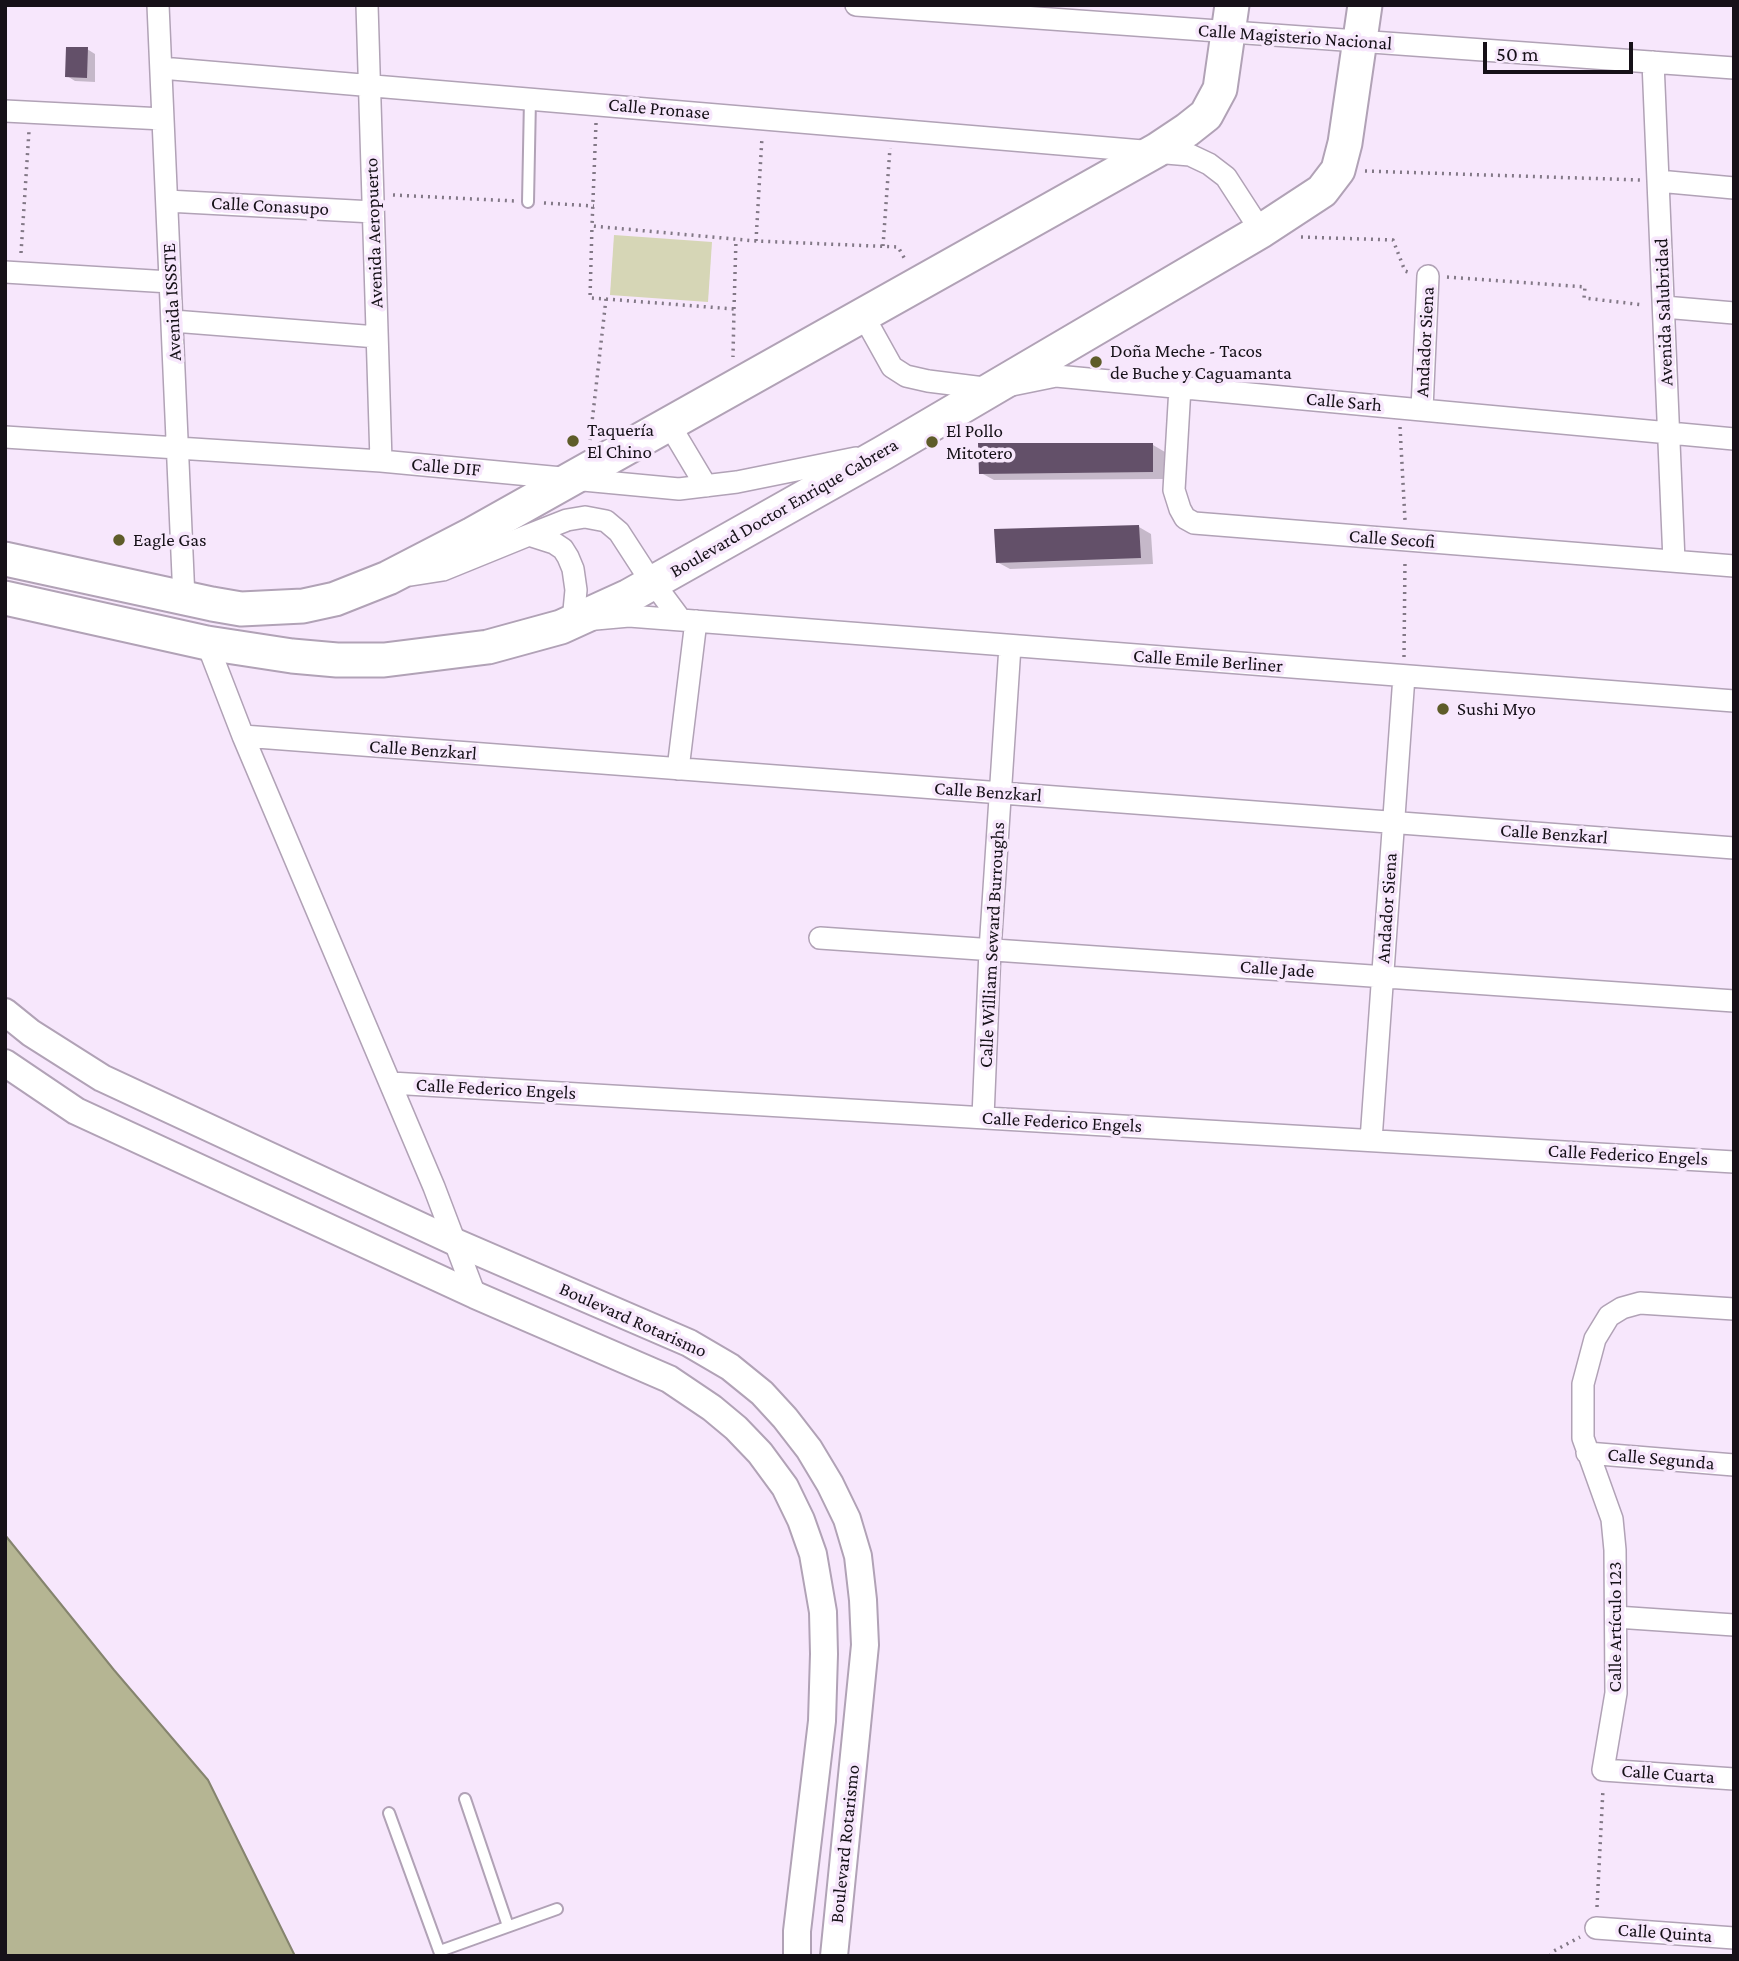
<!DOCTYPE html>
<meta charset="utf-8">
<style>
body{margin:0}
#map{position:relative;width:1739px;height:1961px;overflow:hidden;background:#f7e7fc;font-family:"Crimson Pro",serif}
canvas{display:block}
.frame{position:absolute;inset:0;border:7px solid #161118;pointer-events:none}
.scale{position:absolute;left:1483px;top:42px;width:150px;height:32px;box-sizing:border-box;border:4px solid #161118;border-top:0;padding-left:9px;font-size:21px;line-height:24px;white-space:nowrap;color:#161118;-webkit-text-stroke:5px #f7e7fc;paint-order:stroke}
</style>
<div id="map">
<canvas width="1739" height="1961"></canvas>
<div class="frame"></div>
<div class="scale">50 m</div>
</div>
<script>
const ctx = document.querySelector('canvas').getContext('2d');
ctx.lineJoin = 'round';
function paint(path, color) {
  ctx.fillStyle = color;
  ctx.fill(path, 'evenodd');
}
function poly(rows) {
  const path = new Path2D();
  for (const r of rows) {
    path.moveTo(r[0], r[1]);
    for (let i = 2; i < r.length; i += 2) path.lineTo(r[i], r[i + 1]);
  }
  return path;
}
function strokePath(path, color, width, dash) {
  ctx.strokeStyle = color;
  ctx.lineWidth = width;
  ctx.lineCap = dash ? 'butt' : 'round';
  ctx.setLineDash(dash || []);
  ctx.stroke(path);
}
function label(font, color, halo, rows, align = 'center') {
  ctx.font = font + ' "Crimson Pro",serif';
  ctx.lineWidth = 7;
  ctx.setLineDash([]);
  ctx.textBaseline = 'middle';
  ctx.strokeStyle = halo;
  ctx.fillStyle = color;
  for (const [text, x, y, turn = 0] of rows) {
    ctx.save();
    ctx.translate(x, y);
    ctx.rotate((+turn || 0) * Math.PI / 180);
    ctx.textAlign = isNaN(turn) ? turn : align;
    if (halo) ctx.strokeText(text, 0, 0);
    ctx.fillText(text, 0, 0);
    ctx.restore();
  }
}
const green = poly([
 [614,235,712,242,708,302,610,295]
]);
const water = poly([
 [5,1535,114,1670,208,1780,295,1956,5,1956,5,1535]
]);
const shadow = poly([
 [87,49,95,54,95,82,75,81,67,76],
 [1153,445,1165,452,1165,479,994,480,981,473],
 [1139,527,1151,534,1153,564,1010,569,997,562]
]);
const building = poly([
 [66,47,88,47,87,78,65,77],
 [978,443,1153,443,1153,472,979,474],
 [1139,525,1141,558,996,563,994,529]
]);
const path = poly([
 [596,123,592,226,756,241,898,247,906,261],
 [1365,171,1640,180],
 [393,195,515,201],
 [544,203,594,206],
 [1301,237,1393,240,1405,271,1408,272],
 [756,241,762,137],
 [883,246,890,148],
 [21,253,29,131],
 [1447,277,1585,287,1584,298,1644,305],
 [606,299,734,309,733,357],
 [734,309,736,239],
 [1400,427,1405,520],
 [590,440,606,299,590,298,592,226],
 [1404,657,1405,560],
 [1597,1907,1603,1789],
 [1550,1956,1552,1952,1580,1937]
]);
const service = poly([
 [528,202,530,99],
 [465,1799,508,1926],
 [389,1813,441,1956],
 [440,1951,557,1909]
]);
const minor = poly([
 [158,5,184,599],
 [367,5,381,461],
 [856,5,1734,68],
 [1653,62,1674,561],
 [161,68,1190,155,1209,164,1226,177,1261,231],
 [5,111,163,119],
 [1658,181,1734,188],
 [167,201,373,212],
 [5,272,170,282],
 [1664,307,1734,313],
 [863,315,892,367,906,376,928,381,992,389,1056,376,1734,439],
 [173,321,377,337],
 [1180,387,1174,490,1180,509,1185,518,1194,523,1734,566],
 [1422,409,1428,276],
 [669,424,706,486],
 [5,437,381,461,679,489,737,482,856,458],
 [529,535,567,520,585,517,606,521,619,532,643,569,681,620],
 [411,575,443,570,529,535,554,543,563,549,568,557,573,569,576,590,573,621,629,616,1734,701],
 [207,643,243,736,434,1187,475,1295],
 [243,736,1734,848],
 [678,769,696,621],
 [820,938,1734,1001],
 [391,1083,1734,1162],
 [983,1117,990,950,1010,646],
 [1371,1140,1404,676],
 [1734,1309,1640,1303,1622,1308,1609,1316,1595,1339,1583,1384,1583,1438,1612,1519,1615,1550,1616,1693,1603,1770,1734,1779],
 [1587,1453,1734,1465],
 [1616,1617,1734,1625],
 [1596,1928,1734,1938]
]);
const tertiary = poly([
 [5,1012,31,1033,102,1078,455,1242,689,1343,730,1367,762,1393,785,1418,809,1449,830,1484,847,1519,858,1556,863,1600,865,1645,834,1956],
 [5,1063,76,1111,475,1295,669,1379,712,1408,736,1428,760,1453,785,1487,801,1520,813,1554,823,1612,824,1654,822,1721,797,1931,797,1956]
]);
const primary = poly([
 [5,559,212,604,241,609,303,606,335,599,388,578,473,534,1157,150,1187,130,1206,115,1220,89,1232,5],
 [5,598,207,643,292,656,337,660,384,660,488,647,561,627,629,596,883,453,1261,231,1322,191,1338,170,1345,143,1365,5]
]);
const markers = [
 [1096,362,7,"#5e5c29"],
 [573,441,7,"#5e5c29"],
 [932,442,7,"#5e5c29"],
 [119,540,7,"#5e5c29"],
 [1443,709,7,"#5e5c29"]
];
const streetNames = [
 ["Calle Magisterio Nacional",1295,37,4],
 ["Calle Pronase",659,109,5],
 ["Calle Conasupo",270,206,3],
 ["Avenida Aeropuerto",374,233,-92],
 ["Avenida ISSSTE",172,302,-93],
 ["Avenida Salubridad",1664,312,-92],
 ["Andador Siena",1425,342,-87],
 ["Calle Sarh",1344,402,5],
 ["Calle DIF",446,467,5],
 ["Boulevard Doctor Enrique Cabrera",784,508,-30],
 ["Calle Secofi",1392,539,4],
 ["Calle Emile Berliner",1208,661,4],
 ["Calle Benzkarl",423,750,4],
 ["Calle Benzkarl",988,792,4],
 ["Calle Benzkarl",1554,834,4],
 ["Andador Siena",1387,908,-86],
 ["Calle William Seward Burroughs",992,945,-87],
 ["Calle Jade",1277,969,4],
 ["Calle Federico Engels",496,1089,3],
 ["Calle Federico Engels",1062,1122,3],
 ["Calle Federico Engels",1628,1155,3],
 ["Boulevard Rotarismo",633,1320,24],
 ["Calle Segunda",1661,1459,5],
 ["Calle Artículo 123",1615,1627,-90],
 ["Calle Cuarta",1668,1774,4],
 ["Boulevard Rotarismo",845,1844,-84],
 ["Calle Quinta",1665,1933,4]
];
const poiNames = [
 ["Doña Meche - Tacos",1110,351],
 ["de Buche y Caguamanta",1110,373],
 ["Taquería",587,430],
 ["El Chino",587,452],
 ["El Pollo",946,431],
 ["Mitotero",946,453],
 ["Eagle Gas",133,540],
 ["Sushi Myo",1457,709]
];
paint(green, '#d6d6b6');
paint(water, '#b5b593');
strokePath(water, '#85846e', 2);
paint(shadow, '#0003');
paint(building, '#635069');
strokePath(service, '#b1a2b6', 14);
strokePath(minor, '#b1a2b6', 24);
strokePath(tertiary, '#b1a2b6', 30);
strokePath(primary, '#b1a2b6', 37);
strokePath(path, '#827886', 3.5, [2, 5]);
strokePath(service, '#fff', 10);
strokePath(minor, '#fff', 21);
strokePath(tertiary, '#fff', 26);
strokePath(primary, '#fff', 33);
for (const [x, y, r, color] of markers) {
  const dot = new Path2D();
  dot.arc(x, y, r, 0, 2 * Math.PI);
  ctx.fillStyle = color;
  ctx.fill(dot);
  strokePath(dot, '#f7e7fc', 2.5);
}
label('19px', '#161118', '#f7e7fc', streetNames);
label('19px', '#161118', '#f7e7fc', poiNames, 'left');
</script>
